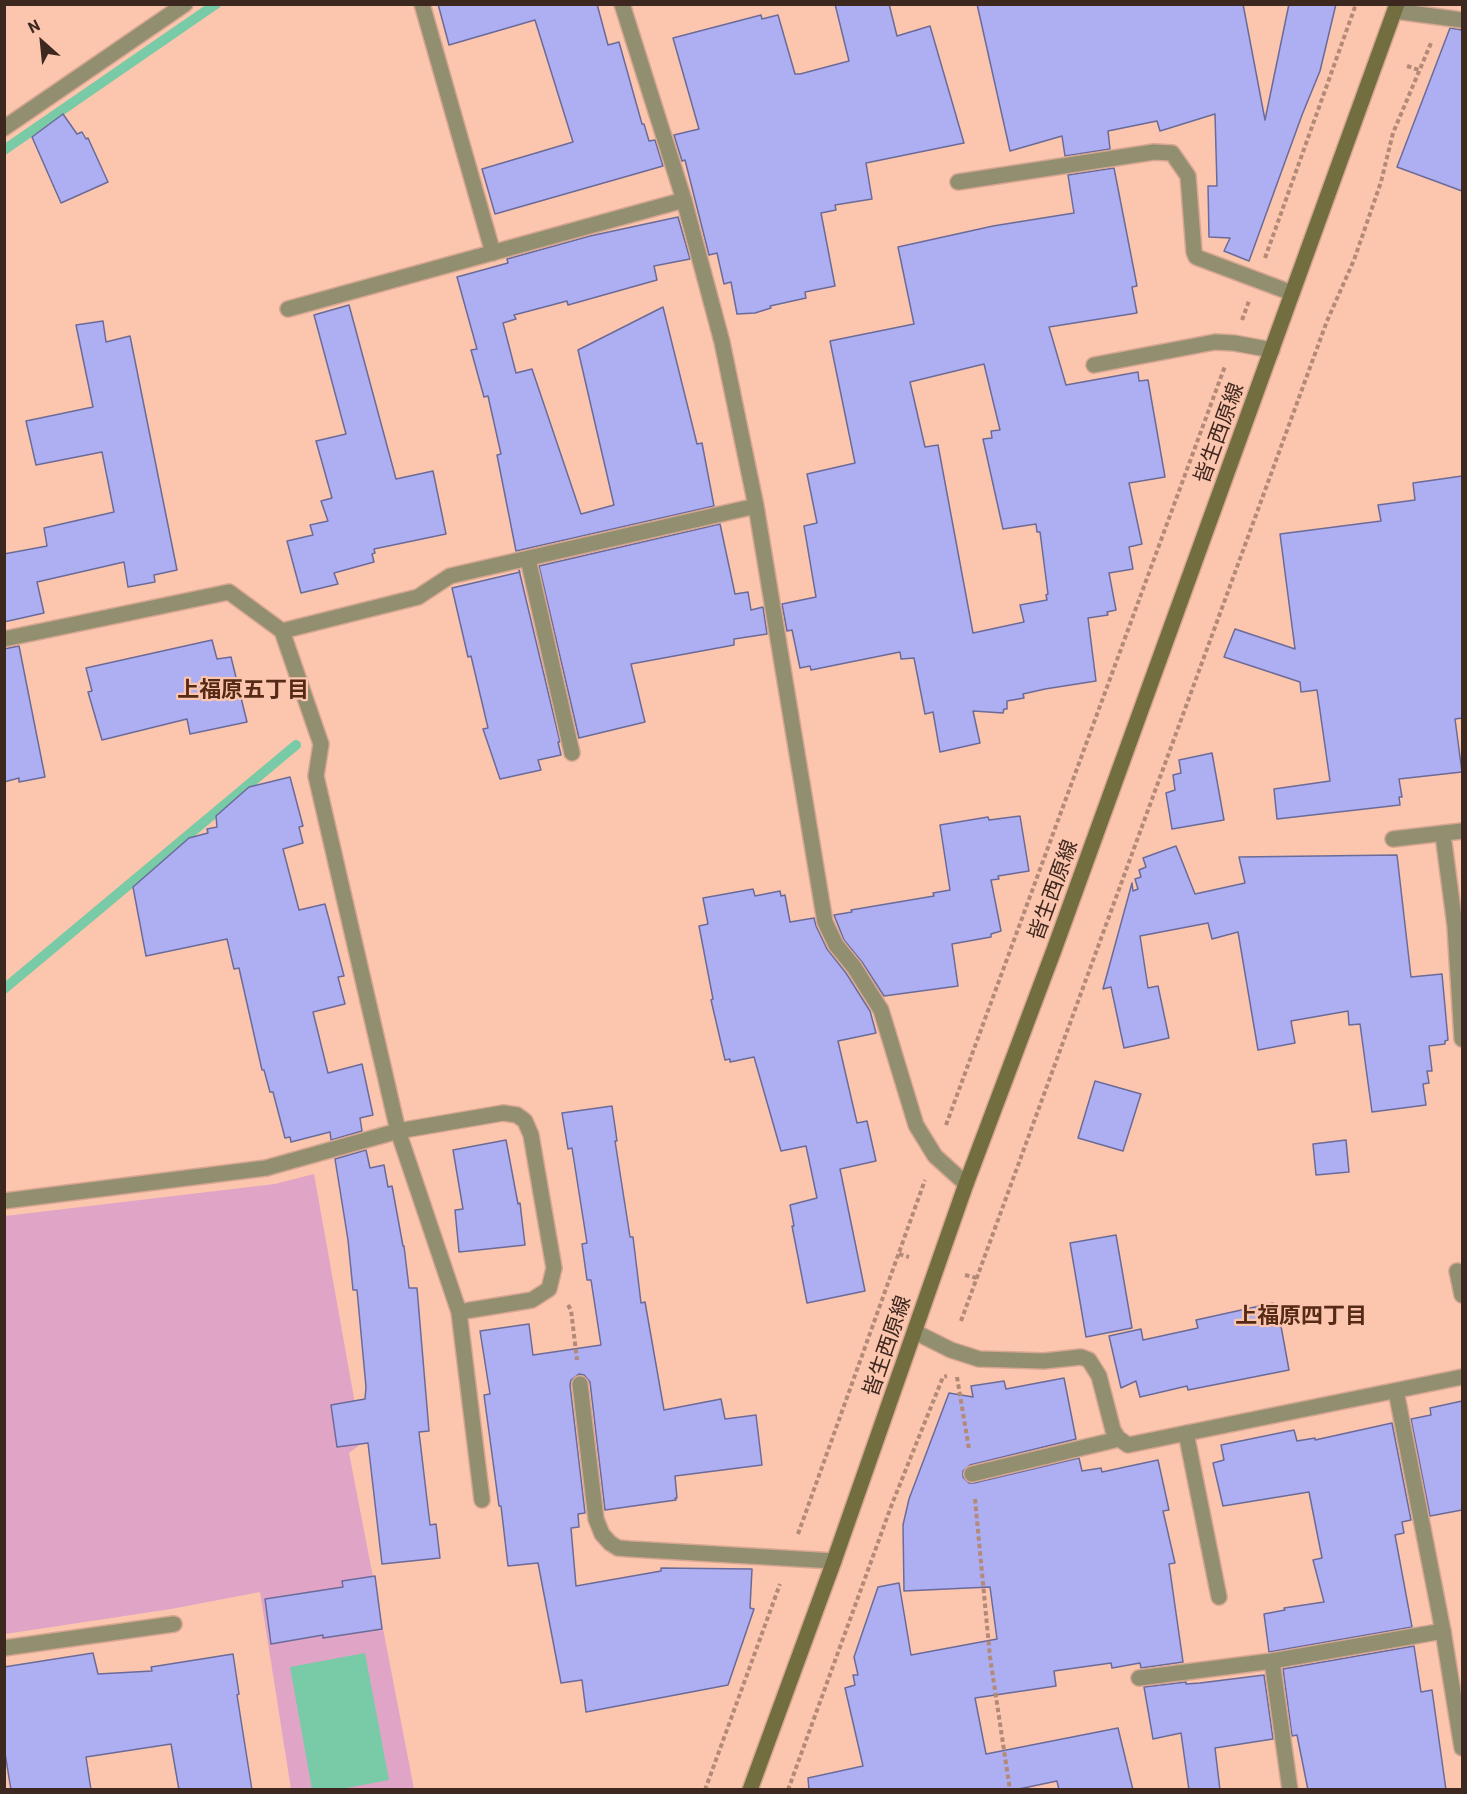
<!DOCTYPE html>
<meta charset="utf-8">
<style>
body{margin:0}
#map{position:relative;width:1467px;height:1794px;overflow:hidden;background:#fcc5ae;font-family:Barlow,sans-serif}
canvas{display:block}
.frame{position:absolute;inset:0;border:6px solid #3d281f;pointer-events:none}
.north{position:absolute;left:12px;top:12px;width:60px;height:60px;-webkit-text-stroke:4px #fcc5ae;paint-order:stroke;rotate:333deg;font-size:16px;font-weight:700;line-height:24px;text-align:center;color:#3d281f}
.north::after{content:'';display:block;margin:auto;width:21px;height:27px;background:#3d281f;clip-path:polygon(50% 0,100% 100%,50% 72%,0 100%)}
</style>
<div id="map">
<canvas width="1467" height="1794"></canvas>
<div class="frame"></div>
<div class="north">N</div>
</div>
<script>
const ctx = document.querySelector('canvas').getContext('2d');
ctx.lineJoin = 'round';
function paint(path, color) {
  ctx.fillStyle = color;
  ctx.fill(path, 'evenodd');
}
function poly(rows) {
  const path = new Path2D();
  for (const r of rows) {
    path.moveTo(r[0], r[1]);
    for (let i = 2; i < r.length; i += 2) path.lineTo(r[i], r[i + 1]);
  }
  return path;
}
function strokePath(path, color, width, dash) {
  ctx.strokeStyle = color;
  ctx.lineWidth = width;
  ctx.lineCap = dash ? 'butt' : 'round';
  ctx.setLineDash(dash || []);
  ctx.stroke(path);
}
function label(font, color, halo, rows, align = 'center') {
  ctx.font = font + ' Barlow,"Noto Sans JP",sans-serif';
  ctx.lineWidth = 4.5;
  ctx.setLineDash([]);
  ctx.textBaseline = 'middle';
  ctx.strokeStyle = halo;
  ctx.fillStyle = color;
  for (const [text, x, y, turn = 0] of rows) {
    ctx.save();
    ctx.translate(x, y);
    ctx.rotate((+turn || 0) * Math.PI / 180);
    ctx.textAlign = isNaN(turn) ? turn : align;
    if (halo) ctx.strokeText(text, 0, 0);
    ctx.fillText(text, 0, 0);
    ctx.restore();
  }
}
const green = poly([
 [314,1174,362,1443,349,1453,414,1789,291,1789,260,1592,171,1609,5,1634,5,1216,275,1184]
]);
const water = poly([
 [365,1653,389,1780,341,1789,312,1789,290,1667]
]);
const stream = poly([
 [4,150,216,4],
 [4,989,296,745]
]);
const building = poly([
 [438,4,597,4,608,45,619,42,642,124,644,124,649,141,655,140,663,166,495,214,482,169,573,142,535,20,449,45,438,4],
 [835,4,889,4,897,36,930,26,964,143,866,163,872,199,835,205,836,210,821,213,835,286,805,292,806,298,770,306,771,308,755,313,737,314,731,282,724,284,717,253,709,255,685,160,682,161,674,135,699,129,673,38,761,15,762,19,778,15,795,74,800,74,849,61,835,4],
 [977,4,1243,4,1265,120,1289,4,1336,4,1320,71,1302,115,1249,261,1224,251,1230,238,1209,237,1208,186,1217,186,1215,114,1160,131,1157,121,1108,131,1110,149,1065,156,1062,136,1010,151,977,4],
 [1450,28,1462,30,1462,191,1397,167,1450,28],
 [63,114,77,134,82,132,86,139,88,138,108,182,61,203,32,137,63,114],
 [1114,168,1137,286,1132,287,1137,313,1049,327,1066,385,1138,372,1139,381,1148,380,1165,477,1129,483,1142,544,1129,547,1133,569,1109,573,1116,610,1107,612,1108,615,1088,618,1096,681,1045,689,1023,694,1024,698,1007,701,1007,709,1004,709,1003,713,973,711,980,743,940,752,933,712,925,714,914,658,901,659,900,652,811,670,810,666,800,668,792,630,787,631,782,604,816,597,804,526,817,523,807,474,855,463,830,341,914,324,898,247,993,226,1074,213,1068,175,1114,168],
 [984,364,1000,430,991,431,992,438,983,439,1003,529,1036,524,1037,532,1040,532,1048,594,1046,595,1047,600,1020,605,1024,622,973,633,938,445,925,447,910,382,984,364],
 [678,217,690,259,654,266,657,280,568,305,567,301,514,315,516,319,503,323,516,373,532,369,581,514,614,505,578,350,663,307,697,444,702,443,714,506,516,551,497,455,501,454,488,396,484,397,471,350,477,349,457,277,508,263,507,259,590,236,678,217],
 [349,305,396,479,433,471,446,534,374,549,375,553,372,554,374,562,334,573,338,584,301,593,287,541,313,535,310,525,328,521,321,501,332,498,316,441,346,434,314,315,349,305],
 [103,321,106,342,130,336,177,570,154,575,155,582,128,587,124,562,37,582,44,613,4,622,4,554,47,546,44,528,114,512,102,452,36,465,26,421,93,407,76,325,103,321],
 [1462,476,1462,718,1455,719,1462,772,1399,779,1402,797,1399,797,1400,805,1277,819,1274,789,1330,781,1317,690,1301,692,1300,682,1224,657,1235,629,1295,649,1280,534,1381,521,1378,505,1415,500,1413,483,1462,476],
 [720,524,735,594,748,592,751,610,763,607,767,634,734,639,734,645,631,664,645,722,579,738,539,566,720,524],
 [519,570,560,742,558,742,561,755,538,760,541,770,500,779,483,729,488,728,471,656,468,657,452,588,520,572,519,570],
 [212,640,217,659,231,657,247,722,190,734,187,719,102,740,88,692,92,691,86,668,212,640],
 [19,646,45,777,19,782,19,778,4,782,4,649,19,646],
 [1212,753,1224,820,1172,829,1166,793,1175,790,1173,775,1181,773,1179,760,1212,753],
 [290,777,303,826,299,827,303,843,283,849,299,910,325,904,344,976,338,977,345,1004,313,1012,328,1073,362,1064,373,1115,360,1118,362,1131,331,1140,330,1132,291,1142,290,1137,285,1138,273,1092,270,1092,264,1070,262,1070,239,968,234,969,227,939,146,956,133,887,189,838,208,833,207,829,217,827,216,816,249,787,290,777],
 [1020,816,1029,871,998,876,999,879,991,880,1001,931,991,934,991,937,952,944,958,986,884,996,862,962,844,940,834,915,852,912,851,910,934,896,933,893,950,890,940,825,988,817,989,820,1020,816],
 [1176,846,1195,894,1245,883,1239,857,1397,855,1411,977,1442,974,1448,1040,1445,1041,1445,1044,1429,1046,1432,1071,1427,1071,1429,1083,1423,1084,1426,1105,1372,1112,1360,1024,1349,1025,1348,1011,1291,1021,1295,1043,1258,1050,1238,932,1212,939,1208,923,1140,936,1148,988,1158,986,1169,1038,1124,1048,1111,987,1103,989,1132,883,1133,891,1138,889,1135,879,1141,877,1139,870,1146,867,1143,858,1176,846],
 [753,889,755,896,780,891,781,896,785,895,790,922,814,918,816,926,827,949,846,973,870,1011,876,1033,838,1041,857,1123,867,1121,876,1161,840,1169,865,1291,807,1303,792,1226,794,1226,790,1205,817,1198,806,1146,781,1151,754,1057,730,1062,730,1059,725,1060,711,1000,713,999,699,926,708,924,703,898,753,889],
 [1095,1081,1141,1094,1123,1151,1078,1138,1095,1081],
 [612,1106,617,1141,615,1141,630,1237,633,1237,641,1303,645,1302,664,1410,721,1399,725,1419,756,1415,762,1465,675,1476,677,1498,675,1498,676,1500,605,1510,590,1382,584,1375,579,1374,571,1380,570,1385,585,1513,578,1514,579,1527,571,1528,576,1586,661,1571,661,1568,752,1569,750,1608,754,1609,728,1685,586,1712,582,1680,561,1683,538,1563,508,1566,501,1506,499,1506,484,1395,490,1394,480,1331,529,1324,533,1355,601,1345,591,1280,587,1280,582,1244,587,1243,572,1148,568,1149,562,1113,612,1106],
 [506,1140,518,1204,520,1203,525,1245,459,1252,455,1210,463,1209,453,1150,506,1140],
 [1346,1140,1349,1172,1316,1175,1313,1144,1346,1140],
 [366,1150,370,1168,384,1165,388,1187,392,1186,403,1246,404,1246,409,1288,417,1288,429,1431,419,1432,430,1525,436,1524,440,1558,382,1564,368,1443,337,1447,331,1405,365,1399,366,1387,357,1290,353,1290,348,1240,335,1159,366,1150],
 [1116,1235,1132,1328,1086,1337,1070,1243,1116,1235],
 [1273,1303,1274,1316,1279,1315,1289,1370,1188,1390,1187,1386,1140,1397,1136,1381,1121,1388,1109,1336,1141,1329,1143,1340,1198,1328,1196,1320,1273,1303],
 [1064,1378,1076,1439,970,1465,963,1471,963,1477,969,1483,974,1483,1079,1458,1082,1471,1101,1468,1102,1472,1158,1460,1169,1510,1163,1511,1175,1563,1169,1564,1183,1662,1141,1668,1140,1663,1112,1668,1111,1663,1054,1671,1056,1686,975,1698,986,1754,1118,1728,1133,1790,1059,1790,1057,1781,1014,1790,809,1790,808,1778,863,1766,845,1688,855,1685,853,1675,858,1675,854,1657,878,1587,899,1583,911,1655,997,1639,990,1587,904,1591,903,1525,909,1499,949,1393,973,1397,971,1386,1004,1381,1006,1389,1064,1378],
 [1462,1401,1462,1510,1430,1516,1411,1419,1431,1415,1430,1408,1462,1401],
 [1392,1423,1411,1520,1402,1522,1404,1533,1395,1535,1412,1627,1269,1652,1264,1614,1285,1610,1284,1608,1324,1602,1313,1560,1322,1558,1309,1492,1223,1506,1213,1463,1224,1460,1221,1445,1294,1430,1297,1441,1315,1438,1315,1440,1392,1423],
 [375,1576,382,1629,323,1638,323,1635,271,1644,265,1599,343,1587,342,1581,375,1576],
 [1414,1646,1421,1692,1432,1690,1446,1790,1308,1790,1297,1735,1292,1736,1283,1669,1414,1646],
 [93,1653,98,1674,152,1671,151,1667,233,1654,239,1694,237,1695,252,1790,179,1790,171,1744,86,1757,91,1790,11,1790,4,1747,4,1667,93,1653],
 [1264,1675,1273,1739,1215,1748,1220,1790,1189,1790,1181,1733,1153,1739,1144,1687,1186,1682,1186,1684,1200,1683,1264,1675]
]);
const path = poly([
 [1407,66,1419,70],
 [1265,258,1356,4],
 [1242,320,1249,301],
 [946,1125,1225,366],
 [899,1254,909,1257],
 [965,1275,977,1278],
 [568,1305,571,1310,577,1360],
 [961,1321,1327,321,1354,260,1381,182,1393,133,1431,43],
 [957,1377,969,1449],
 [975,1499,990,1657,1010,1790],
 [798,1534,925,1180],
 [705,1790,780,1584],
 [788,1790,892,1504,943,1377,947,1376]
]);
const service = poly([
 [1094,365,1215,342,1234,343,1272,350],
 [528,559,572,753],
 [4,1201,266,1168,398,1131],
 [1457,1271,1462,1295],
 [4,1648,174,1624],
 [1272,1661,1290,1790],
 [1139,1678,1272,1661,1443,1631]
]);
const minor = poly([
 [422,4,493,253],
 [622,4,684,200,722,342,756,506,825,922,836,945,854,967,881,1010,916,1125,935,1156,966,1184],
 [1395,11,1462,20],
 [4,128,185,4],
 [958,182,1154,152,1172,153,1188,176,1194,252,1196,257,1292,293],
 [288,309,684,200],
 [282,631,321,744,316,776,398,1131,459,1312,482,1500],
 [4,639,229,592,282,631,418,597,450,576,756,506],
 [1443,835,1455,926,1462,1039],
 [1393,839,1462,831],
 [398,1131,503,1113,517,1115,525,1121,531,1135,554,1268,549,1289,532,1300,459,1312],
 [915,1332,951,1350,979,1359,1044,1361,1081,1357,1089,1360,1099,1376,1113,1430,1118,1438,1128,1445,1462,1377],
 [580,1384,596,1519,602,1534,610,1543,618,1548,630,1549,834,1561],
 [1396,1391,1443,1631,1462,1748],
 [1186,1433,1219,1597],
 [972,1474,1119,1439]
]);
const secondary = poly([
 [750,1790,834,1561,966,1184,1054,950,1397,4]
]);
const streetNames = [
 ["皆生西原線",1219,433,-70],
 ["皆生西原線",1053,890,-70],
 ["皆生西原線",887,1346,-71]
];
const neighbourhoodNames = [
 ["上福原五丁目",243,690],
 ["上福原四丁目",1301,1316]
];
paint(green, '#e0a4c7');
paint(water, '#79caa6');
strokePath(stream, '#79caa6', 10);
paint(building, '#aeaef2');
strokePath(building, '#6b6b99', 1.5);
strokePath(service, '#d6a691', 18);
strokePath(minor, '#d6a691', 18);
strokePath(secondary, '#d6a691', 18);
strokePath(path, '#b38978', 4, [4.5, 3]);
strokePath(service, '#928f71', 15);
strokePath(minor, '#928f71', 15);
strokePath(secondary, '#726e40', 15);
label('21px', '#3d281f', '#fcc5ae', streetNames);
label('bold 22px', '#552a16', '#fcc5ae', neighbourhoodNames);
</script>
